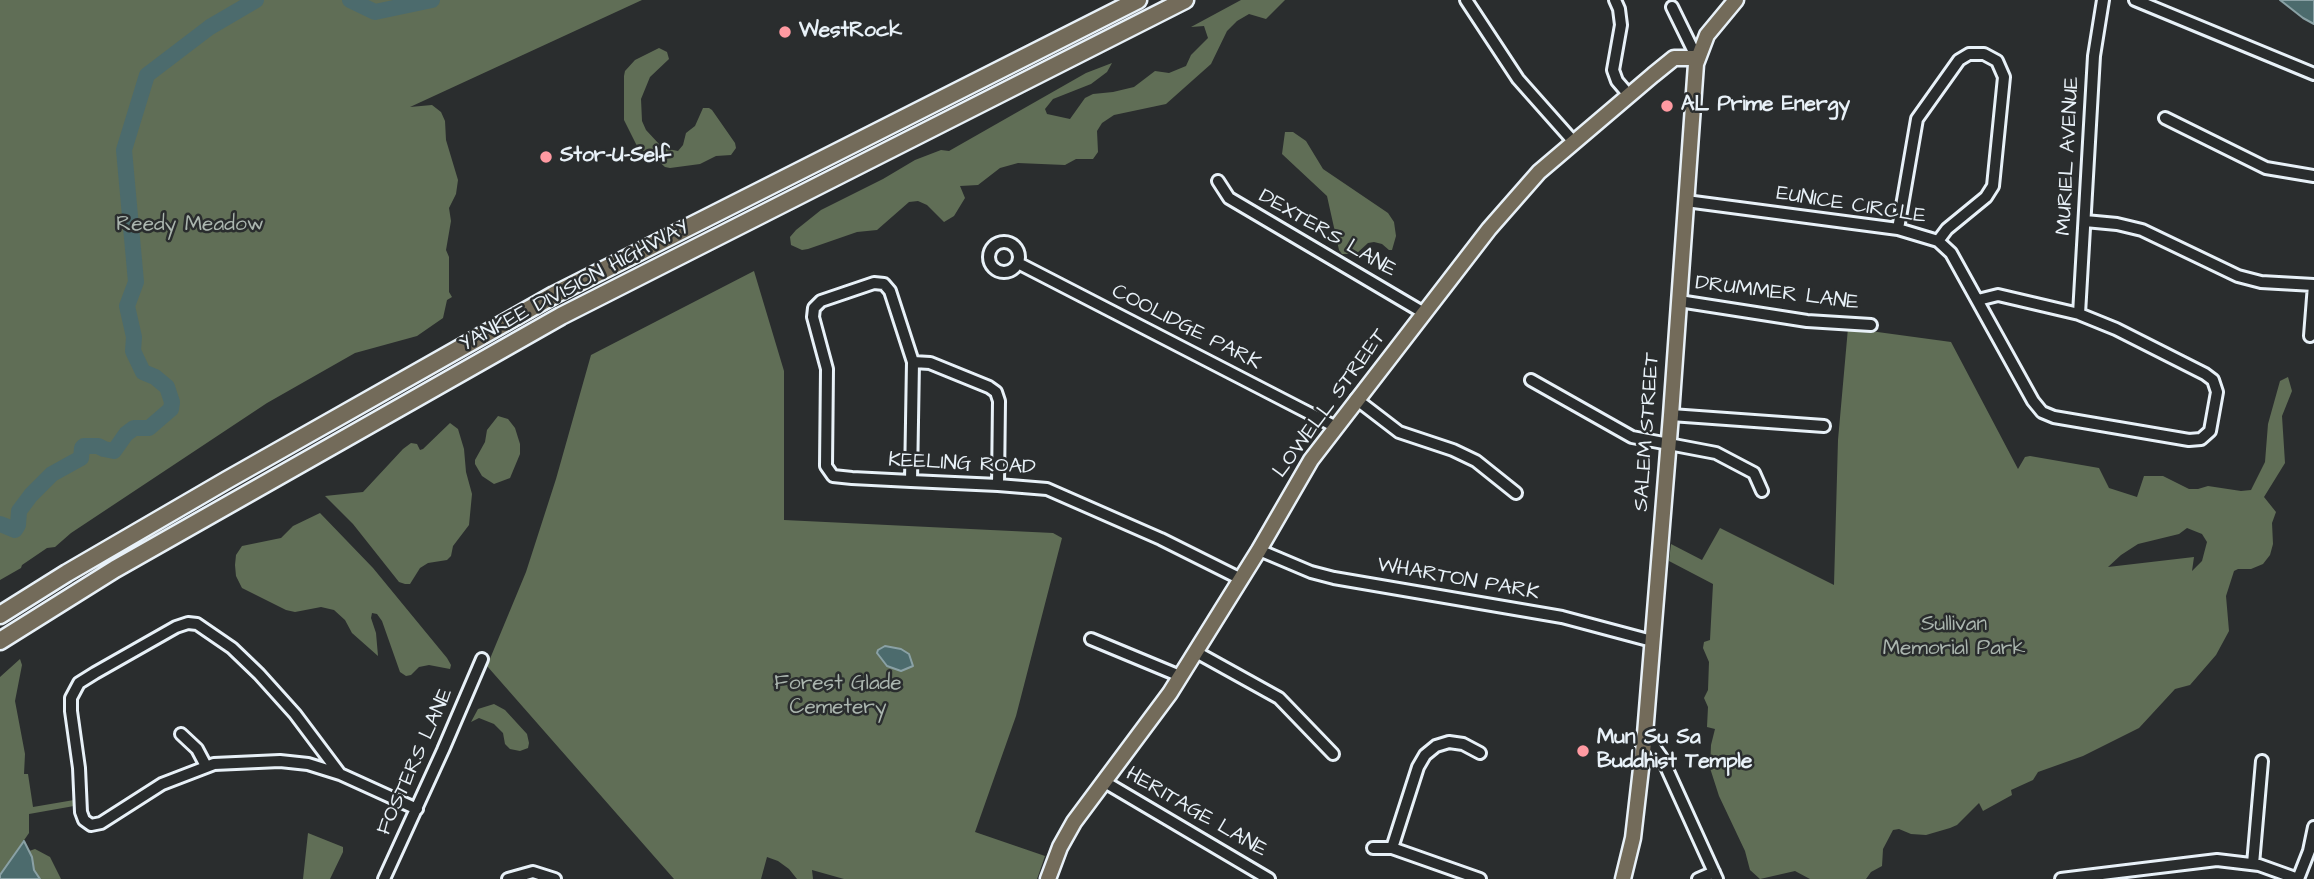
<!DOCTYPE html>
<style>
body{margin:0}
canvas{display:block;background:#2a2d2e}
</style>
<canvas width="2314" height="879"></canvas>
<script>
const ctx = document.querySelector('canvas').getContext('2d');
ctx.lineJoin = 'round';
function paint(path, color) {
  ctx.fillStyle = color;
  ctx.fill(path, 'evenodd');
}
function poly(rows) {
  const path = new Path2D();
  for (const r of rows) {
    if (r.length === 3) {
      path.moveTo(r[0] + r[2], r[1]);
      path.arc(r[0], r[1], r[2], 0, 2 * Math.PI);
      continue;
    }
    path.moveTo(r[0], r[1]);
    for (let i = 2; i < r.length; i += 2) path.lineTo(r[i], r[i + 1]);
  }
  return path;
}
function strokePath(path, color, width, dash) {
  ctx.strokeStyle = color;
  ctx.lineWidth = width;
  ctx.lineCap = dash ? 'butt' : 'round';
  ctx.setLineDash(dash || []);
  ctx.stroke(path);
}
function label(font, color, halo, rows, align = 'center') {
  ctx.font = font + ' "Architects Daughter",sans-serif';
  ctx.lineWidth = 5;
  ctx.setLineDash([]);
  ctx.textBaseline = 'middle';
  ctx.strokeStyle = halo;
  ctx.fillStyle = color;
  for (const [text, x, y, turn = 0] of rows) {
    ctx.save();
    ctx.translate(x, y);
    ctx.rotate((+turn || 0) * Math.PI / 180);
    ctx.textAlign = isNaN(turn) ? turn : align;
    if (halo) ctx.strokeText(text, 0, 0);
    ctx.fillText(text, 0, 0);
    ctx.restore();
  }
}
const green = poly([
 [0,0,642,0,410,107,432,105,441,112,445,121,446,140,458,180,456,194,449,208,451,221,446,250,449,257,449,292,452,297,447,300,443,318,417,336,355,353,267,403,71,533,55,547,47,548,22,565,21,568,0,580],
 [1241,0,1285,0,1266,19,1249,14,1237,21,1227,31,1211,64,1166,104,1114,115,1102,123,1097,131,1098,152,1093,159,1076,159,1065,165,1018,163,1000,168,978,185,960,186,965,198,954,216,944,222,927,205,918,201,909,202,877,230,857,232,808,249,802,250,791,245,790,237,796,230,821,210,883,179,915,160,941,150,949,151,1086,73,1112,63,1107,72,1091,84,1053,99,1045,109,1047,114,1070,119,1085,98,1093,94,1113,92,1134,87,1155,71,1169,73,1186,66,1191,55,1208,38,1204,26,1191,27],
 [659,48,667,52,669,59,650,77,641,99,642,121,646,130,659,144,668,149,678,151,683,145,686,133,695,126,703,108,709,108,712,110,735,143,736,148,731,155,716,156,700,164,670,168,665,167,654,157,638,148,624,120,624,76,625,71,635,60],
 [1285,132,1293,132,1306,141,1323,169,1388,213,1394,222,1396,236,1392,250,1389,250,1382,244,1374,242,1368,243,1356,254,1342,254,1339,250,1327,196,1282,154],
 [754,271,784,371,784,520,1053,533,1062,538,1016,716,975,832,1045,856,1037,879,844,879,812,870,813,879,797,879,789,869,778,861,767,857,761,879,674,879,487,666,526,572,556,479,591,355],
 [1848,328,1951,342,2018,469,2025,457,2030,456,2099,468,2109,488,2137,497,2144,476,2163,476,2189,489,2198,489,2208,486,2241,491,2251,490,2265,462,2268,424,2280,381,2288,377,2292,391,2282,416,2285,463,2264,497,2276,512,2272,523,2273,544,2270,555,2263,564,2251,569,2238,569,2234,571,2226,596,2229,631,2216,655,2190,685,2175,689,2139,728,2083,756,2038,772,2033,780,2011,790,2012,795,1983,811,1979,803,1957,825,1950,828,1926,835,1911,834,1899,829,1893,830,1883,849,1882,866,1871,872,1866,879,1810,879,1795,871,1760,879,1750,870,1745,851,1719,796,1710,768,1711,745,1715,729,1707,727,1708,707,1704,698,1708,690,1709,662,1703,648,1704,642,1710,640,1713,584,1669,561,1671,544,1702,560,1720,528,1834,585,1838,440],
 [2187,528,2202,534,2207,542,2202,561,2192,571,2194,557,2108,567,2121,555,2138,544,2179,534],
 [498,416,508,419,515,428,520,444,520,454,510,478,494,484,482,476,475,464,475,460,485,442,487,430],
 [450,423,458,429,464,449,466,472,472,494,469,525,453,546,451,556,447,560,428,563,420,568,410,584,405,584,399,582,353,524,325,496,363,492,403,449,411,443,417,444,420,450,423,449],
 [320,513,373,568,447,658,451,665,450,669,429,665,419,667,411,675,406,676,400,672,382,621,377,614,372,613,371,618,376,633,378,656,352,633,345,620,334,610,321,607,295,612,286,610,242,588,236,576,235,565,236,555,242,546,281,538,293,526],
 [20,659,22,665,15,701,25,754,24,774,28,774,33,807,74,800,74,806,29,814,29,833,0,875,0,677],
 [494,704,505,710,527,734,529,743,528,748,520,751,510,749,505,744,503,733,494,724,479,718,471,722,478,709],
 [308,833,343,847,343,852,330,879,303,879],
 [35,849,50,857,61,879,40,879,34,870,29,851]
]);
const water = poly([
 [2280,0,2314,0,2314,24,2303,18,2280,0],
 [885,646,901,649,909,654,913,666,901,671,887,666,877,653,878,650,885,646],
 [24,841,32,857,34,870,40,879,0,879,0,875,24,841]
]);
const river = poly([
 [350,0,375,12,432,0],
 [0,524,15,530,18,525,19,511,31,495,52,474,81,458,82,448,84,446,98,446,104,449,114,451,126,434,134,428,149,428,171,409,172,402,167,387,155,377,143,372,133,351,134,337,127,306,136,282,124,150,147,75,210,27,256,0]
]);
const minor = poly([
 [1466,0,1518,79,1573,141],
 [1615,0,1619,9,1621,25,1613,70,1617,81,1629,95],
 [2135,0,2314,74],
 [1672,7,1697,58],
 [2165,118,2266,168,2314,176],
 [1218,181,1229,198,1424,313],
 [1686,201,1898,229,1938,241,1951,253,2033,401,2042,412,2054,417,2189,440,2201,439,2210,431,2217,392,2213,380,2205,374,2116,329,2079,314,1998,295,1978,300],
 [2085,221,2117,224,2142,230,2238,276,2261,282,2314,285],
 [1898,229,1917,119,1959,60,1969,54,1984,54,1997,61,2004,77,1993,186,1986,197,1947,229,1938,241],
 [1004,257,15],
 [1018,263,1336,427],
 [1679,301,1807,321,1871,325],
 [2079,314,2094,56,2103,0],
 [2310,336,2314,285],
 [913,362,930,363,989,387,996,392,999,401,998,485],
 [1531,380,1632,437,1716,453,1754,473,1762,491],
 [1356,399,1399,432,1453,450,1476,461,1516,493],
 [1671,415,1824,426],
 [911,481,913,362,890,291,884,284,874,283,821,301,814,308,813,317,827,369,826,466,833,476,852,478,911,481,998,485,1047,489,1161,539,1241,579],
 [1259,550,1311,572,1334,578,1562,617,1652,641],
 [1091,639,1180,676],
 [1196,652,1279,698,1333,754],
 [181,734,197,749,206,766],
 [1645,734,1662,758,1717,879],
 [340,774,308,764,280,761,214,764,162,784,101,823,91,825,84,820,81,812,79,768,71,711,71,698,79,683,95,673,176,627,188,623,197,624,232,648,259,674,295,714,340,774,417,809],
 [1103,781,1269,879],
 [1373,848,1392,848,1480,879],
 [1392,848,1418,767,1425,755,1436,746,1449,742,1463,744,1480,753],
 [2253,864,2262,761],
 [384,879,443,750,482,659],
 [508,879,533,872,555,879],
 [1698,879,1714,872],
 [2061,879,2217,860,2259,865,2298,879],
 [2298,879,2309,851,2314,827]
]);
const major = poly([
 [1048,879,1060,847,1074,822,1170,693,1259,550,1311,460,1489,229,1539,172,1653,75,1674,58,1697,58],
 [1623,879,1633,838,1645,734,1671,415,1696,64,1707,35,1736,0]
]);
const highway = poly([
 [0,615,67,573,227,480,554,295,1138,0],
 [0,641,115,569,561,316,1185,0]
]);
const markers = [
 [785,32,7,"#ff9aa2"],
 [1667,106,7,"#ff9aa2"],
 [546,157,7,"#ff9aa2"],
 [1583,751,7,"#ff9aa2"]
];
const poiNames = [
 ["WestRock",799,32],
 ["AL Prime Energy",1681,106],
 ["Stor-U-Self",560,157],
 ["Mun Su Sa",1597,739],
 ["Buddhist Temple",1597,763]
];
const streetNames = [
 ["MURIEL AVENUE",2069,156,-87],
 ["EUNICE CIRCLE",1851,206,9],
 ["DEXTERS LANE",1327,234,30],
 ["YANKEE DIVISION HIGHWAY",575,287,-28],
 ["DRUMMER LANE",1777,294,7],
 ["COOLIDGE PARK",1186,328,27],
 ["LOWELL STREET",1331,404,-54],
 ["SALEM STREET",1648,432,-86],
 ["KEELING ROAD",962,465,3],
 ["WHARTON PARK",1458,580,10],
 ["FOSTERS LANE",416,762,-66],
 ["HERITAGE LANE",1196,813,30]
];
const parkNames = [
 ["Reedy Meadow",190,226],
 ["Sullivan",1954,626],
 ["Memorial Park",1954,650],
 ["Forest Glade",838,685],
 ["Cemetery",838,709]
];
paint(green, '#606e56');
paint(water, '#4c6b6d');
strokePath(water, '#8aa1a5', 2);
strokePath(river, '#4c6b6d', 16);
strokePath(minor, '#e8f1f8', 16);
strokePath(major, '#e8f1f8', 19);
strokePath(highway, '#e8f1f8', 21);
strokePath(minor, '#2a2d2e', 10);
strokePath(major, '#736b5a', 14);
strokePath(highway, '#736b5a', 16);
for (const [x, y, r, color] of markers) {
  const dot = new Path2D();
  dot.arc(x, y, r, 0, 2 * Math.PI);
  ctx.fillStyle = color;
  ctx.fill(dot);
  strokePath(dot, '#2a2d2e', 2.5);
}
label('bold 21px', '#e8f1f8', '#2a2d2e', poiNames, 'left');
label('21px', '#e8f1f8', '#2a2d2e', streetNames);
label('21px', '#abb6af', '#2a2d2e', parkNames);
</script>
